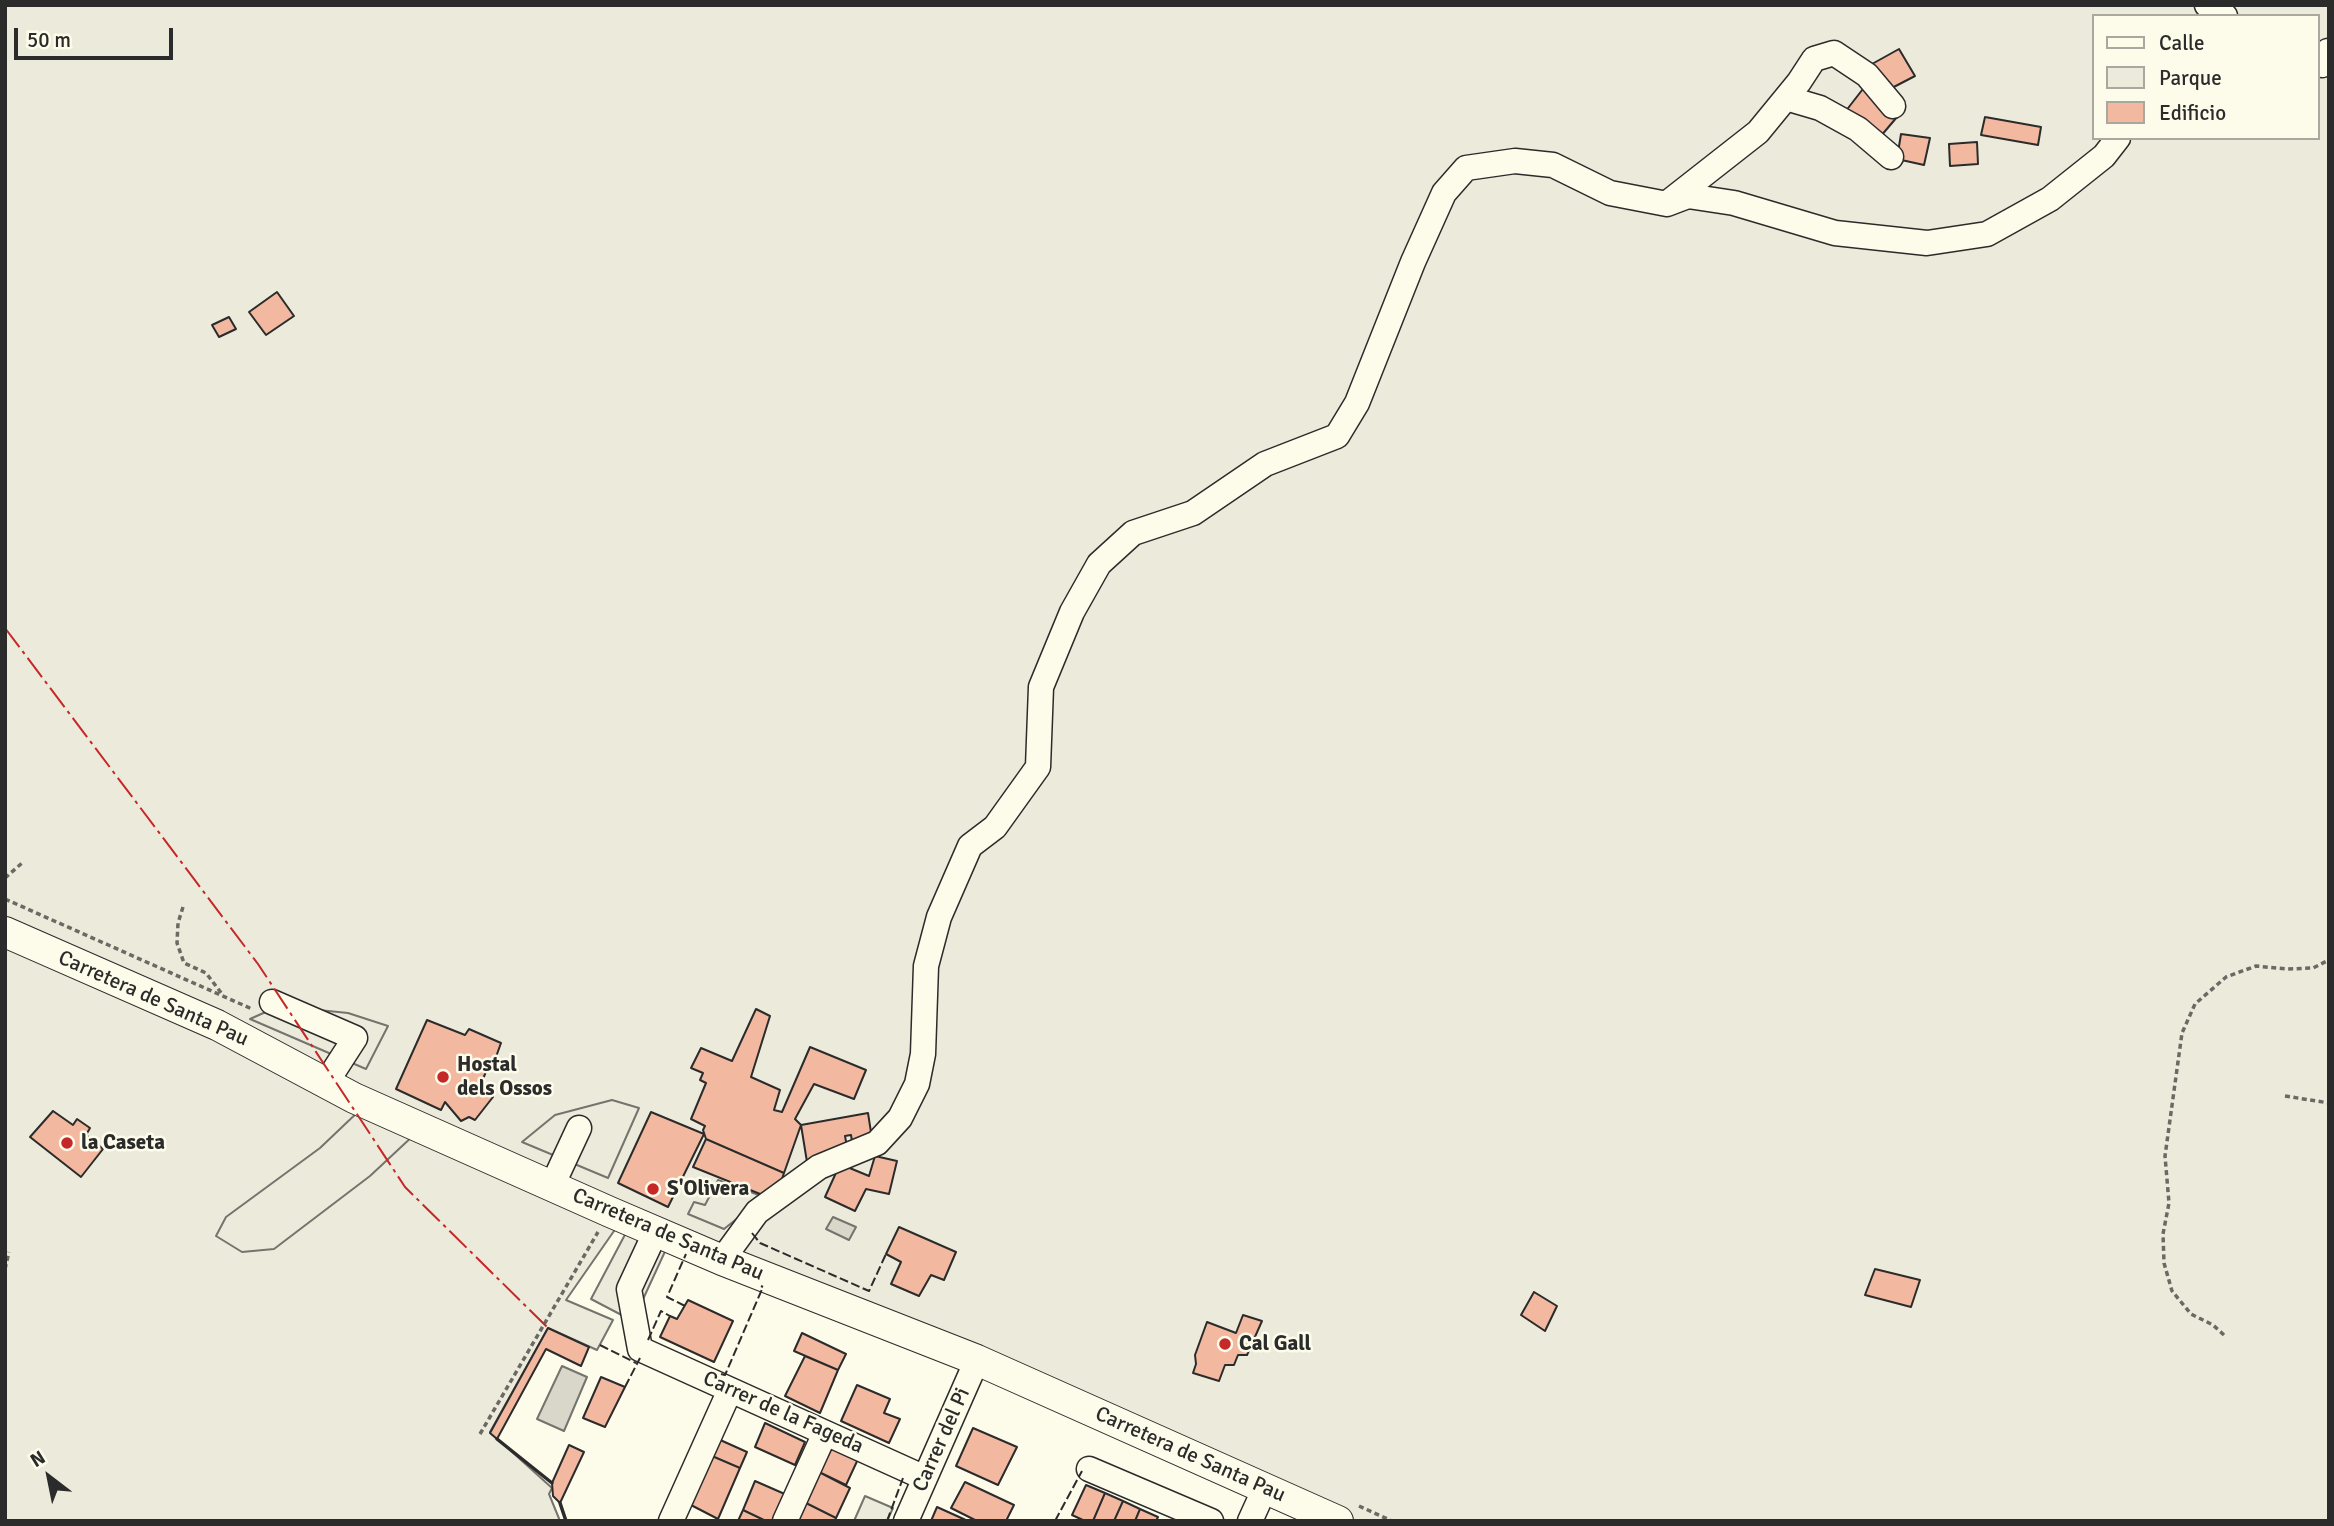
<!DOCTYPE html>
<style>
body{margin:0}
#map{position:relative;width:2334px;height:1526px;overflow:hidden;background:#fdfbea;font-family:Signika,sans-serif}
canvas{display:block}
.frame{position:absolute;inset:0;border:7px solid #2b2b2b;pointer-events:none}
.legend{position:absolute;left:2092px;top:14px;width:228px;height:126px;box-sizing:border-box;background:#fdfbea;border:2px solid #a9a89e;margin:0;padding:9px 12px;list-style:none;font-size:21px;color:#2b2b2b}
.legend li{display:flex;align-items:center;gap:14px;height:35px}
.legend b{width:35px;border:2px solid #a9a89e}
.north{position:absolute;left:14px;top:1442px;width:70px;height:70px;-webkit-text-stroke:5px #fdfbea;paint-order:stroke;rotate:328deg;font-size:19px;font-weight:700;line-height:28px;text-align:center;color:#2b2b2b}
.north::after{content:'';display:block;margin:auto;width:24px;height:32px;background:#2b2b2b;clip-path:polygon(50% 0,100% 100%,50% 72%,0 100%)}
.scale{position:absolute;left:14px;top:28px;width:159px;height:32px;box-sizing:border-box;border:4px solid #2b2b2b;border-top:0;padding-left:9px;font-size:21px;line-height:24px;white-space:nowrap;color:#2b2b2b;-webkit-text-stroke:5px #fdfbea;paint-order:stroke}
</style>
<div id="map">
<canvas width="2334" height="1526"></canvas>
<div class="frame"></div>
<ul class="legend">
<li><b style="height:9px;background:#fdfbea"></b>Calle</li>
<li><b style="height:19px;background:#ecebdb"></b>Parque</li>
<li><b style="height:19px;background:#f2b8a0"></b>Edificio</li>
</ul>
<div class="north">N</div>
<div class="scale">50 m</div>
</div>
<script>
const ctx = document.querySelector('canvas').getContext('2d');
ctx.lineJoin = 'round';
function paint(path, color) {
  ctx.fillStyle = color;
  ctx.fill(path, 'evenodd');
}
function poly(rows) {
  const path = new Path2D();
  for (const r of rows) {
    path.moveTo(r[0], r[1]);
    for (let i = 2; i < r.length; i += 2) path.lineTo(r[i], r[i + 1]);
  }
  return path;
}
function strokePath(path, color, width, dash) {
  ctx.strokeStyle = color;
  ctx.lineWidth = width;
  ctx.lineCap = dash ? 'butt' : 'round';
  ctx.setLineDash(dash || []);
  ctx.stroke(path);
}
function label(font, color, halo, rows, align = 'center') {
  ctx.font = font + ' Signika,sans-serif';
  ctx.lineWidth = 5;
  ctx.setLineDash([]);
  ctx.textBaseline = 'middle';
  ctx.strokeStyle = halo;
  ctx.fillStyle = color;
  for (const [text, x, y, turn = 0] of rows) {
    ctx.save();
    ctx.translate(x, y);
    ctx.rotate((+turn || 0) * Math.PI / 180);
    ctx.textAlign = isNaN(turn) ? turn : align;
    if (halo) ctx.strokeText(text, 0, 0);
    ctx.fillText(text, 0, 0);
    ctx.restore();
  }
}
const green = poly([
 [5,5,2329,5,2329,1521,1339,1521,630,1208,566,1300,613,1320,597,1350,548,1328,490,1432,552,1488,549,1494,560,1521,5,1521,5,5],
 [2094,16,2318,16,2318,138,2094,138,2094,16],
 [865,1496,893,1508,887,1521,854,1521,865,1496]
]);
const parking = poly([
 [279,1006,348,1013,388,1026,366,1069,250,1019,279,1006],
 [612,1100,639,1108,608,1178,522,1142,555,1115,612,1100],
 [361,1109,415,1134,370,1176,274,1249,242,1252,216,1236,226,1217,320,1148,361,1109],
 [718,1180,764,1197,724,1229,688,1214,694,1202,705,1205,718,1180],
 [629,1227,668,1245,633,1321,591,1299,629,1227]
]);
const water = poly([
 [833,1217,856,1227,849,1240,826,1229,833,1217],
 [562,1366,587,1377,564,1431,537,1419,562,1366]
]);
const building = poly([
 [1899,49,1915,76,1888,90,1872,64,1899,49],
 [1866,85,1897,117,1875,143,1845,112,1866,85],
 [1985,117,2041,127,2038,145,1981,135,1985,117],
 [1901,134,1930,138,1924,165,1897,159,1901,134],
 [1977,142,1978,164,1950,166,1949,144,1977,142],
 [277,292,294,316,266,335,249,312,277,292],
 [229,317,236,329,219,337,212,325,229,317],
 [756,1009,770,1016,751,1077,780,1090,774,1110,782,1112,810,1047,866,1070,854,1099,814,1084,795,1119,801,1125,784,1173,706,1139,703,1130,705,1126,691,1119,706,1083,700,1080,703,1073,691,1068,701,1048,732,1061,756,1009],
 [427,1020,465,1035,469,1029,501,1043,492,1068,488,1067,480,1086,493,1097,475,1120,469,1117,461,1121,445,1102,441,1110,396,1089,427,1020],
 [53,1111,73,1125,77,1119,90,1128,86,1135,103,1149,81,1177,30,1137,53,1111],
 [651,1112,704,1134,668,1207,618,1183,651,1112],
 [868,1113,873,1145,853,1148,851,1135,845,1136,848,1152,807,1162,801,1125,868,1113],
 [706,1139,784,1173,775,1200,693,1167,706,1139],
 [875,1156,897,1161,889,1194,866,1189,855,1211,825,1197,840,1164,869,1176,875,1156],
 [899,1227,956,1252,944,1280,931,1275,919,1296,891,1284,901,1262,886,1254,899,1227],
 [1875,1269,1920,1280,1911,1307,1865,1295,1875,1269],
 [1534,1292,1557,1306,1545,1331,1521,1315,1534,1292],
 [688,1300,733,1321,714,1362,660,1337,670,1316,677,1319,688,1300],
 [1243,1315,1262,1321,1247,1355,1238,1355,1234,1365,1225,1365,1219,1381,1193,1373,1196,1364,1195,1355,1207,1322,1236,1333,1243,1315],
 [548,1328,589,1347,581,1366,546,1349,497,1439,490,1433,548,1328],
 [802,1333,846,1354,838,1370,794,1351,802,1333],
 [805,1356,838,1370,820,1413,785,1396,805,1356],
 [601,1377,625,1387,605,1427,583,1418,601,1377],
 [857,1385,890,1399,884,1413,900,1419,889,1443,841,1421,857,1385],
 [765,1423,805,1442,795,1465,755,1447,765,1423],
 [973,1428,1017,1447,998,1485,956,1466,973,1428],
 [718,1439,747,1452,740,1468,712,1456,718,1439],
 [569,1445,584,1452,560,1503,553,1496,552,1483,569,1445],
 [833,1446,859,1457,846,1485,819,1472,833,1446],
 [712,1456,740,1468,718,1519,689,1504,712,1456],
 [819,1472,850,1488,836,1518,806,1503,819,1472],
 [755,1481,787,1495,776,1521,766,1521,743,1510,755,1481],
 [965,1482,1014,1505,1006,1521,977,1521,951,1508,965,1482],
 [1086,1485,1105,1493,1093,1521,1085,1521,1072,1515,1086,1485],
 [1105,1493,1123,1501,1114,1521,1093,1521,1105,1493],
 [1123,1501,1140,1509,1135,1521,1114,1521,1123,1501],
 [806,1503,836,1518,835,1521,798,1521,806,1503],
 [937,1507,968,1521,931,1521,937,1507],
 [1140,1509,1158,1517,1156,1521,1135,1521,1140,1509],
 [743,1510,766,1521,738,1521,743,1510]
]);
const path = poly([
 [5,878,22,863],
 [5,899,252,1009],
 [183,907,178,923,177,943,184,963,206,973,222,994],
 [2285,1096,2329,1103],
 [5,1269,9,1252],
 [2224,1335,2213,1325,2191,1314,2172,1291,2164,1263,2163,1234,2169,1203,2165,1156,2182,1033,2195,1004,2226,977,2256,966,2287,969,2313,968,2329,960],
 [480,1434,598,1232],
 [1359,1506,1392,1521]
]);
const minor = poly([
 [2207,5,2225,16],
 [2322,65,2328,51],
 [1786,98,1820,108,1858,129,1891,157],
 [1670,201,1758,132,1799,82,1814,59,1834,53,1867,75,1893,106],
 [272,1002,355,1038,326,1083],
 [552,1186,579,1128],
 [656,1231,629,1289,640,1349,925,1478],
 [722,1260,757,1212,819,1167,877,1143,900,1118,917,1084,923,1054,926,966,939,917,970,846,995,827,1038,767,1041,687,1072,612,1099,564,1133,533,1193,513,1265,464,1337,436,1357,403,1413,262,1444,193,1466,168,1515,161,1553,165,1610,193,1667,204,1688,196,1734,203,1835,233,1927,243,1987,234,2050,199,2104,156,2118,138],
 [1089,1469,1211,1521],
 [671,1521,730,1390],
 [785,1521,825,1433],
 [906,1521,977,1360],
 [1250,1521,1265,1488]
]);
const major = poly([
 [5,932,217,1025,354,1098,610,1212,722,1260,977,1360,1338,1521]
]);
const fence = poly([
 [752,1233,760,1243,869,1291,886,1254],
 [685,1306,667,1297,686,1254],
 [648,1340,661,1311,670,1316],
 [600,1345,636,1363],
 [721,1374,725,1375,763,1287,761,1286],
 [625,1387,640,1358],
 [887,1521,903,1478],
 [1055,1521,1082,1471]
]);
const wall = poly([
 [497,1439,552,1483],
 [560,1503,566,1521]
]);
const power = poly([
 [5,628,258,964,405,1187,548,1328]
]);
const markers = [
 [443,1077,7,"#c62828"],
 [67,1143,7,"#c62828"],
 [653,1189,7,"#c62828"],
 [1225,1344,7,"#c62828"]
];
const streetNames = [
 ["Carretera de Santa Pau",153,999,24],
 ["Carretera de Santa Pau",668,1235,23],
 ["Carrer de la Fageda",783,1413,24],
 ["Carrer del Pi",942,1440,-66],
 ["Carretera de Santa Pau",1190,1455,24]
];
const poiNames = [
 ["Hostal",457,1065],
 ["dels Ossos",457,1089],
 ["la Caseta",81,1143],
 ["S'Olivera",667,1189],
 ["Cal Gall",1239,1344]
];
paint(green, '#ecebdb');
strokePath(green, '#74746e', 2);
paint(parking, '#eceadb');
strokePath(parking, '#74746e', 2);
paint(water, '#d8d7c9');
strokePath(water, '#74746e', 2);
paint(building, '#f2b8a0');
strokePath(building, '#2b2b2b', 2);
strokePath(minor, '#2b2b2b', 27);
strokePath(major, '#2b2b2b', 32);
strokePath(path, '#6a6964', 3.5, [5, 3.5]);
strokePath(minor, '#fdfbea', 24);
strokePath(major, '#fdfbea', 30);
strokePath(fence, '#2b2b2b', 2, [9, 3.5]);
strokePath(wall, '#2b2b2b', 3.5);
strokePath(power, '#c62828', 2, [24, 5, 3.5, 5]);
for (const [x, y, r, color] of markers) {
  const dot = new Path2D();
  dot.arc(x, y, r, 0, 2 * Math.PI);
  ctx.fillStyle = color;
  ctx.fill(dot);
  strokePath(dot, '#fdfbea', 2.5);
}
label('21px', '#2b2b2b', '#fdfbea', streetNames);
label('bold 21px', '#2b2b2b', '#fdfbea', poiNames, 'left');
</script>
